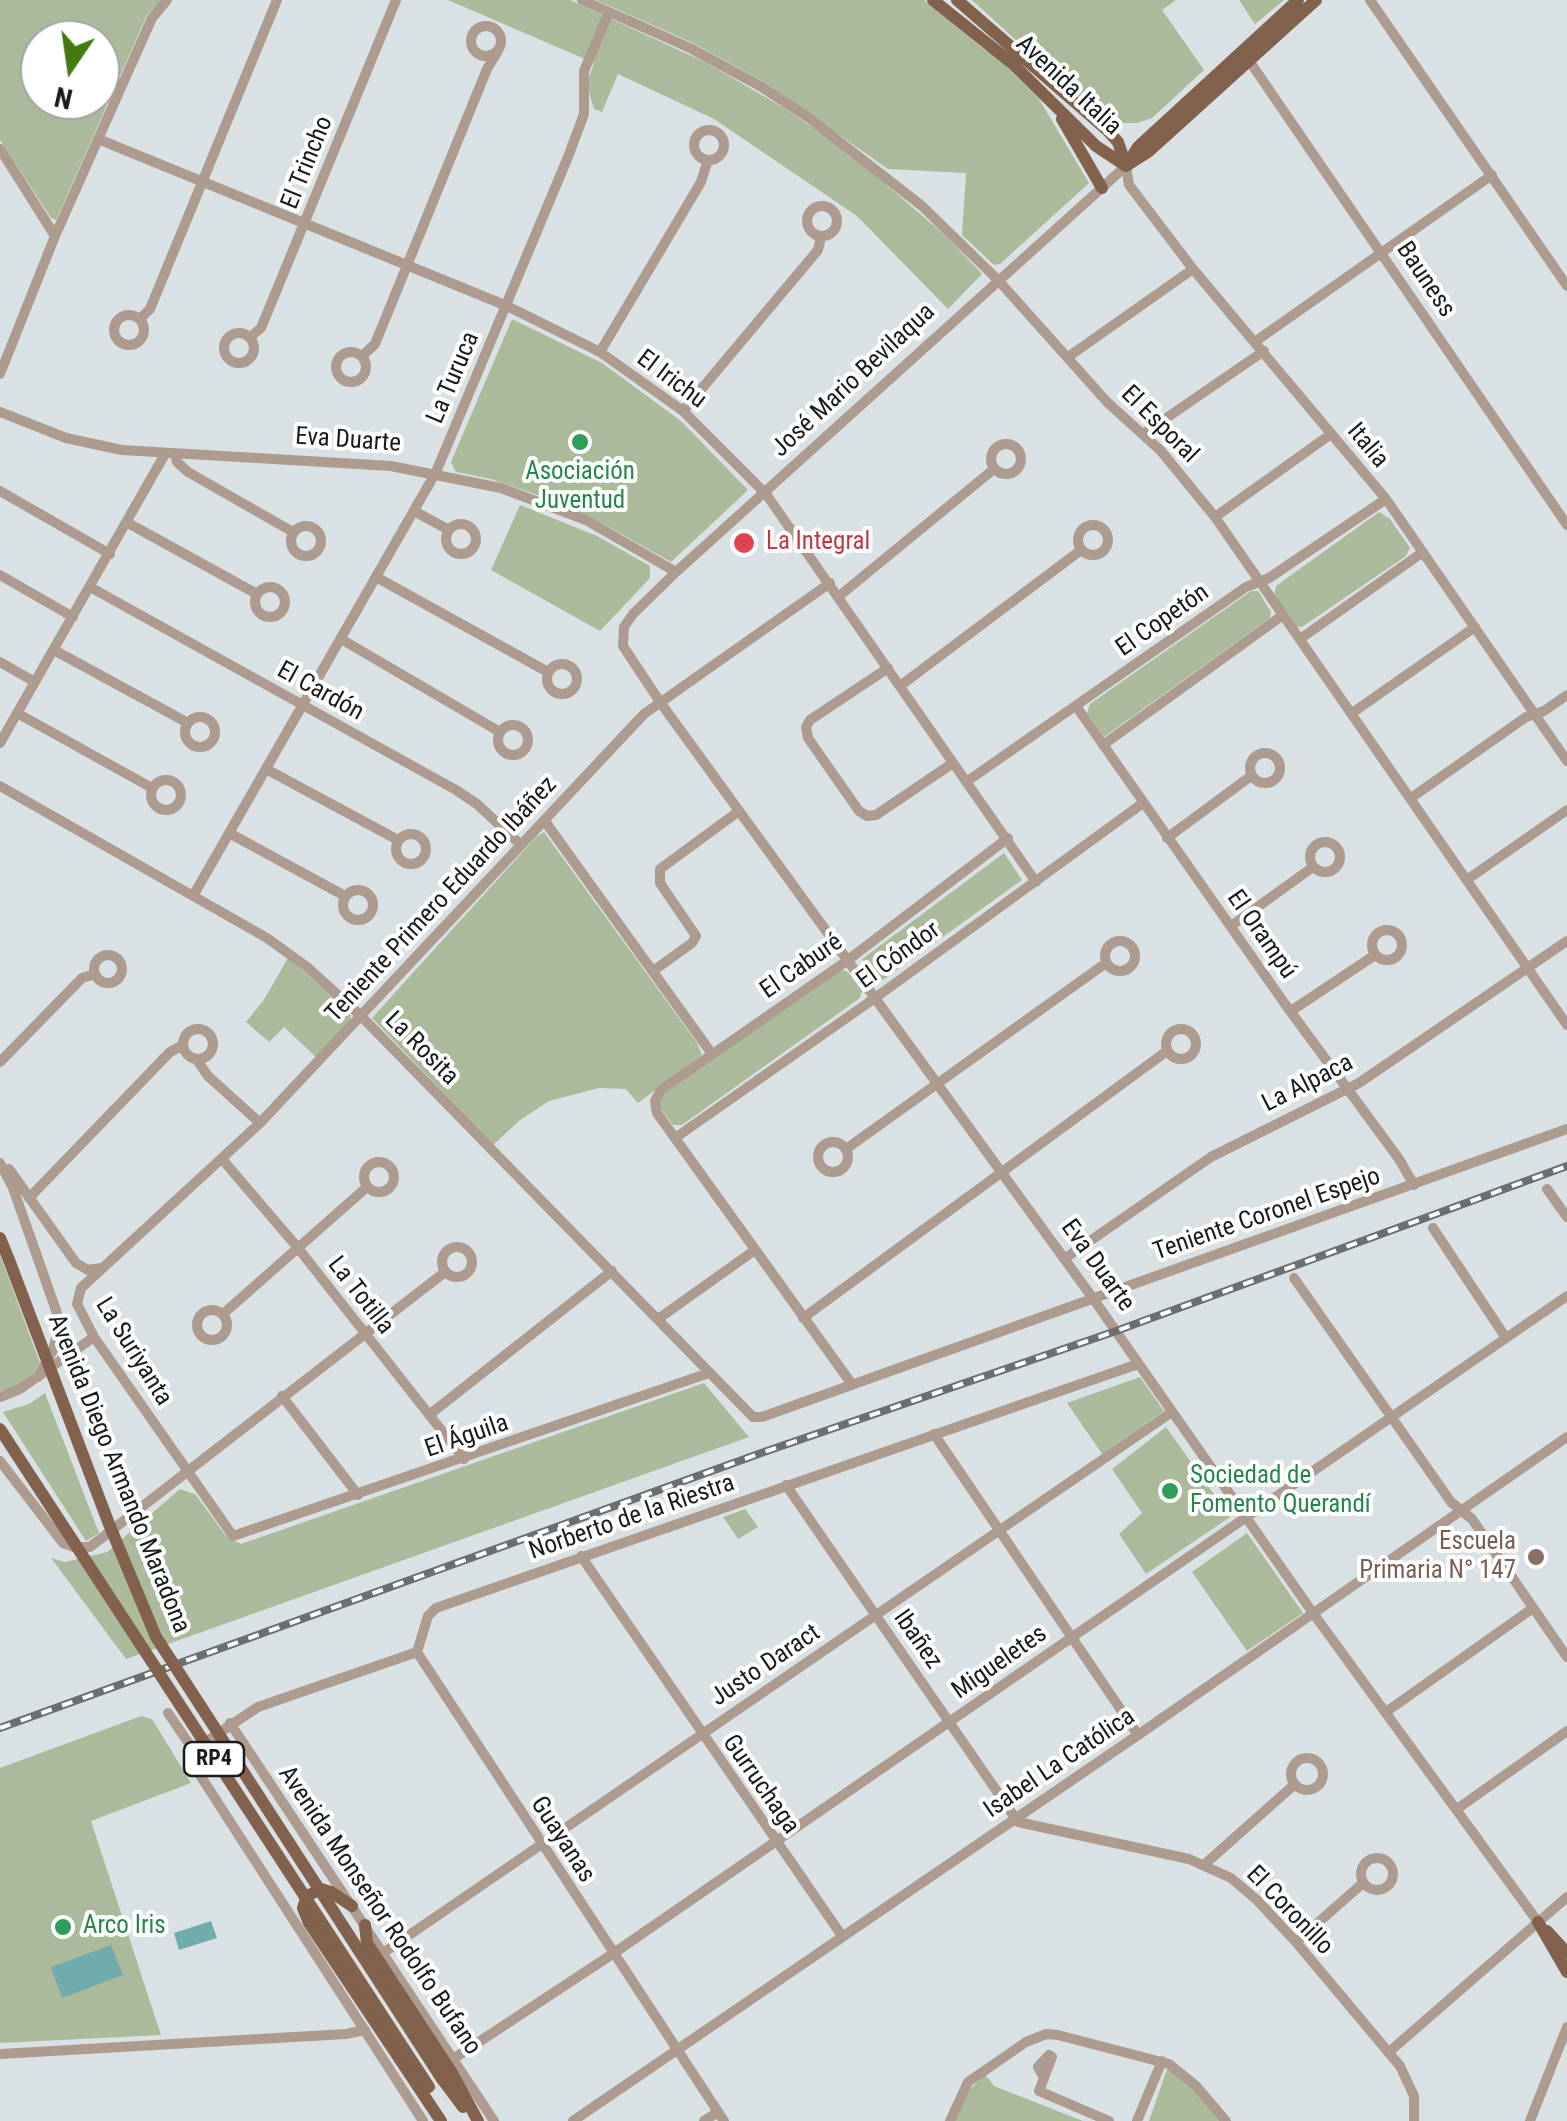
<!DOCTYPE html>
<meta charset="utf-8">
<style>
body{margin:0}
#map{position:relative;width:1567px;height:2121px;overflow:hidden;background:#dae1e5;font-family:"Roboto Condensed",sans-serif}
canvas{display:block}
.north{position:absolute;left:20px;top:20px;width:100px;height:100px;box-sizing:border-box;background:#fff;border:2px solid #a3a4a5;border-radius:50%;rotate:193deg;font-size:28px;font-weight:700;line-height:40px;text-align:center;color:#191b1d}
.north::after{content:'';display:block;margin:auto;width:35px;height:45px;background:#447b10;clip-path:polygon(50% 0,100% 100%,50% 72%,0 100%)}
</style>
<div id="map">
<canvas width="1567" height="2121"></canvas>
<div class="north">N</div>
</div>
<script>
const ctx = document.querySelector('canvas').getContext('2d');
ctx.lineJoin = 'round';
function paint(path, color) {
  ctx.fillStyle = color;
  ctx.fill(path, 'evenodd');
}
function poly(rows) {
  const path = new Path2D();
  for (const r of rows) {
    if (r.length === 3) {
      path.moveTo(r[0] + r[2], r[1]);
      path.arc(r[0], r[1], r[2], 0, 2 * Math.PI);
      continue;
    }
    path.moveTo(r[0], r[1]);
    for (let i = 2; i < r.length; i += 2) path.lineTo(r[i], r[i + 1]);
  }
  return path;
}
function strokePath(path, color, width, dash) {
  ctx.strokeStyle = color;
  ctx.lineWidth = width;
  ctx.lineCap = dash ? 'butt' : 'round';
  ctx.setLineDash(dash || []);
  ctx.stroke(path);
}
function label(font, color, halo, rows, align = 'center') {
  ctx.font = font + ' "Roboto Condensed",sans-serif';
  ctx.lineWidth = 8;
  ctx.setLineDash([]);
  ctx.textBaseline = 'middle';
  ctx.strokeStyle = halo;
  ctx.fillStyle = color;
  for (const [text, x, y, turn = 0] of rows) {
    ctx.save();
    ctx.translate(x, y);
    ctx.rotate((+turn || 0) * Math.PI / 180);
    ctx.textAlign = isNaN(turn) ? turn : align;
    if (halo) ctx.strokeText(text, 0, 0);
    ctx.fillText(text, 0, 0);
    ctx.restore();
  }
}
const green = poly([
 [0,0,161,0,147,15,56,220,51,218,0,140],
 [40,40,100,40,100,100,40,100],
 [448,0,570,0,707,63,784,108,846,150,947,237,982,274,948,309,857,216,714,119,618,74,602,112,594,109,590,96,588,80,594,63],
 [596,0,924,0,986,51,991,51,1039,99,1089,183,1000,264,994,265,962,235,966,173,888,169,762,81,693,43],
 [972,0,1176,0,1162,10,1204,70,1152,118,1137,123,1115,123,1096,113],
 [1239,0,1284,0,1255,24],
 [512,319,602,363,681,421,748,490,671,562,600,522,546,498,491,479,456,472,451,462],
 [520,505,597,536,650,566,650,578,600,631,491,570],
 [1379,512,1390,519,1410,548,1406,556,1302,627,1296,627,1274,596,1276,586],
 [1251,591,1258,591,1271,612,1270,618,1104,737,1087,713,1090,704],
 [544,832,697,1043,702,1055,638,1103,626,1089,599,1088,549,1101,520,1120,493,1145,372,1018,536,837],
 [1004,853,1022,880,880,982,862,959],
 [288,958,350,1011,351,1020,316,1057,284,1027,269,1042,246,1022,263,1001],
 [841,969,848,972,862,991,860,998,682,1125,673,1125,661,1109,660,1101,665,1093],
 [0,1255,40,1363,34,1373,17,1386,0,1391],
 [1140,1377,1164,1411,1102,1454,1067,1403],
 [704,1383,749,1437,126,1659,51,1558,65,1562,107,1552,180,1489,195,1494,226,1536,241,1544],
 [45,1393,99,1533,86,1541,3,1412,29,1404],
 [1166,1427,1230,1517,1146,1574,1119,1534,1142,1513,1112,1469],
 [745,1509,758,1527,738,1539,723,1517],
 [1247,1533,1303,1613,1247,1651,1192,1572],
 [141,1716,152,1719,191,1783,91,1821,161,2035,0,2043,0,1768],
 [1167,2069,1187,2083,1220,2121,1149,2121],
 [985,2074,994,2086,1083,2121,955,2121,967,2092]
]);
const water = poly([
 [211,1921,217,1938,179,1950,174,1933],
 [111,1945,123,1975,62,1998,51,1967]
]);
const minor = poly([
 [582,0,690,48,760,86,809,118,922,206,998,280,1107,402,1161,451,1215,517,1567,1025],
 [1370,0,1567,286],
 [486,41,15],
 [1248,59,1567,525],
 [709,145,15],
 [98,139,507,306,600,352,683,411,766,494,1036,882],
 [0,149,55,236],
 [1126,166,676,572,633,614,624,627,623,646,660,702,1092,1297,1313,1613,1538,1922],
 [1126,166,1129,185,1193,269,1386,499,1567,761],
 [822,221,15],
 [129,330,15],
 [140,319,150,309,277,0],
 [239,348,15],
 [250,337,261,328,396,0],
 [1256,341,1492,175],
 [351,367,15],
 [600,352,701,182,708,160],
 [362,356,375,344,487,69,498,51],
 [1068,357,1193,269],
 [0,374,55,236,152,18,167,0],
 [683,411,818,250,821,237],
 [0,412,66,438,122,450,391,466,501,488,586,520,676,572],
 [1143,434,1264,351],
 [1006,459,15],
 [175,454,177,462,188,472,293,532],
 [0,491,110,554],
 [414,511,449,530],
 [1215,517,1331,434],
 [128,523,257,594],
 [461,539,15],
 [1093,540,15],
 [306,541,15],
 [0,575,73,617],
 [376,577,548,672],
 [270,602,15],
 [90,587,456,790,477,804,521,845],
 [838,597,994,469],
 [341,639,500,732],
 [1300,639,1423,552],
 [54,650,188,723],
 [0,662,35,682],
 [562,679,15],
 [888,668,810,720,806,727,808,738,859,811,867,816,876,815,953,763],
 [900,686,1081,550],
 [1076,706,1285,1004,1399,1159,1414,1185],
 [17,713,152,788],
 [1352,713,1475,627],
 [200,732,15],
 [513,740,15],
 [0,743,165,454],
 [1103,745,1283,615],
 [1265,768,15],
 [266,769,398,840],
 [166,795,15],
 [966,782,1246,587,1269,578,1386,499],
 [0,786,267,938,307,967,361,1016,753,1417,762,1417,1567,1129],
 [1411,798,1526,717,1544,711,1567,695],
 [544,820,712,1054],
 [229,833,345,896],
 [411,849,15],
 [1167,838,1251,776],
 [1325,857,15],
 [1468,879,1567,810],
 [358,905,15],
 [193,896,436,472,568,157,584,114,584,71,609,12],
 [1231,926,1313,867],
 [1387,945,15],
 [1120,956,15],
 [108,969,14],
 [653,971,692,943,696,936,660,883,660,869,739,811],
 [1291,1011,1375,955],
 [1181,1044,15],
 [198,1044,15],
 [197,1060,208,1076,260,1123],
 [0,1062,82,978,95,974],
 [675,1138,875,998,1143,803],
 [833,1157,15],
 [846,1149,1106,963],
 [222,1159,298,1248,464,1459],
 [379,1177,15],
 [0,1163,13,1188,57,1313,58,1330,53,1350,38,1377],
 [9,1169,76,1263,88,1270,101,1268],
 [1547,1189,1567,1217],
 [29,1198,170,1052,183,1045],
 [1433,1228,1506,1338],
 [457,1262,15],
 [1064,1259,1211,1157,1359,1083,1567,941],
 [1294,1278,1451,1502,1472,1519,1567,1657],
 [212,1325,15],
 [223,1314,367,1187],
 [803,1318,1167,1051],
 [658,1319,755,1250],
 [709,1373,233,1536,94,1337,77,1304,81,1288,260,1123,644,714,830,583],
 [851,1383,675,1138,657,1113,655,1101,661,1090,848,960,1008,838],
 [282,1396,358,1495],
 [0,1397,20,1389,94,1337],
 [429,1415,612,1271],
 [934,1434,1138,1735],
 [0,1461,63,1543,74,1547,90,1547,445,1272],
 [786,1485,1018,1822,1189,1859,1231,1878,1257,1900,1296,1942,1400,2066,1414,2096,1414,2121],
 [581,1556,842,1936],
 [417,1652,724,2121],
 [1386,1712,1533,1608],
 [168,1713,196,1754],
 [230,1723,494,2121],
 [1307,1774,16],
 [1457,1809,1567,1731],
 [1377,1874,16],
 [1205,1864,1295,1784],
 [1296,1942,1363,1883],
 [383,1953,1172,1412],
 [1389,2052,1567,1897],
 [0,2054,346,2034,365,2030],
 [453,2059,614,1953,1567,1296],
 [1043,2076,1038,2067,1049,2055,1052,2057,1039,2091,1109,2121],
 [423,2121,198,1772,196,1754,201,1745,258,1707,417,1652,428,1616,436,1608,1138,1364],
 [573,2121,1138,1735,1567,1437],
 [704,2121,718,2112],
 [950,2121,968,2082,1026,2042,1046,2034,1058,2035,1169,2064,1196,2086,1226,2121],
 [1137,2121,1162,2061],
 [1530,2121,1567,2027]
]);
const major = poly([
 [933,0,1013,64,1096,146,1126,166],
 [957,0,1107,130,1118,142,1126,166],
 [1062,119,1102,188],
 [1127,164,1138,147,1298,0],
 [1126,166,1148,152,1316,0],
 [0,1238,9,1260],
 [352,1906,331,1892,321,1889,307,1896,303,1908,309,1923,441,2121],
 [1538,1922,1567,1972],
 [365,1925,367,1943,452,2073,478,2121],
 [1547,1931,1567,1953],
 [442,2079,463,2107]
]);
const rail = poly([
 [0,1728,764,1452,1116,1331,1567,1166]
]);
const majorBridge = poly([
 [9,1260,109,1524,156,1637,442,2079],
 [0,1429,429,2087]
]);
const markers = [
 [580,442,10,"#2e9e5b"],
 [744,543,12,"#e0444e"],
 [1170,1491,10,"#2e9e5b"],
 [1536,1557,10,"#8d6e63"],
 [63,1927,10,"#2e9e5b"]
];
const shields = [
 [214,1759,60]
];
const shieldNames = [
 ["RP4",214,1759]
];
const streetNames = [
 ["Avenida Italia",1068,86,43],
 ["El Trincho",308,163,-68],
 ["Bauness",1425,280,56],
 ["La Turuca",454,378,-67],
 ["El Irichu",671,380,37],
 ["José Mario Bevilaqua",854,381,-43],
 ["El Esporal",1159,425,45],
 ["Eva Duarte",348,441,4],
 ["Italia",1367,446,50],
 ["El Copetón",1163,621,-35],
 ["El Cardón",320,692,29],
 ["Teniente Primero Eduardo Ibáñez",442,900,-47],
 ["El Orampú",1261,935,55],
 ["El Cóndor",899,956,-36],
 ["El Caburé",802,967,-35],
 ["La Rosita",421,1049,45],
 ["La Alpaca",1308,1084,-27],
 ["Teniente Coronel Espejo",1267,1215,-19],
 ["Eva Duarte",1097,1266,54],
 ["La Totilla",360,1296,52],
 ["La Suriyanta",133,1352,58],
 ["El Águila",467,1437,-19],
 ["Avenida Diego Armando Maradona",118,1474,68],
 ["Norberto de la Riestra",632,1518,-19],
 ["Ibañez",917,1640,55],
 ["Migueletes",1000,1663,-35],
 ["Justo Daract",766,1666,-34],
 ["Isabel La Católica",1060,1764,-34],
 ["Gurruchaga",760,1785,55],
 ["Guayanas",562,1840,57],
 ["Avenida Monseñor Rodolfo Bufano",379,1911,56],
 ["El Coronillo",1289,1911,46]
];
const leisureNames = [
 ["Asociación",580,473,"center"],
 ["Juventud",580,502,"center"],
 ["Sociedad de",1190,1477],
 ["Fomento Querandí",1190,1506],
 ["Arco Iris",83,1927]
];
const healthNames = [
 ["La Integral",766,543]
];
const educationNames = [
 ["Escuela",1516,1543],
 ["Primaria N° 147",1516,1572]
];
paint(green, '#acba9c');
paint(water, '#70abad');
strokePath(minor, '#ae9b8f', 10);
strokePath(major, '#82614d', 12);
strokePath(rail, '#6b6f72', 8);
strokePath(rail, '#fff', 4, [11]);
strokePath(majorBridge, '#82614d', 12);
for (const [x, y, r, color] of markers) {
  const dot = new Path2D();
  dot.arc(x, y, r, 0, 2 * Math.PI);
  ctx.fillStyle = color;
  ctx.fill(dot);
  strokePath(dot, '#fff', 4);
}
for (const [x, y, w] of shields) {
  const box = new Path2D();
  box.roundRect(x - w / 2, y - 17, w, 34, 8);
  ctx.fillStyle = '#fff';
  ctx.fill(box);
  strokePath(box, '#191b1d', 2.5);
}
label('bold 22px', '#191b1d', null, shieldNames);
label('25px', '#191b1d', '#fff', streetNames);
label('25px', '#27864d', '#fff', leisureNames, 'left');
label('25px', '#be3a42', '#fff', healthNames, 'left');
label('25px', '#785e54', '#fff', educationNames, 'right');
</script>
